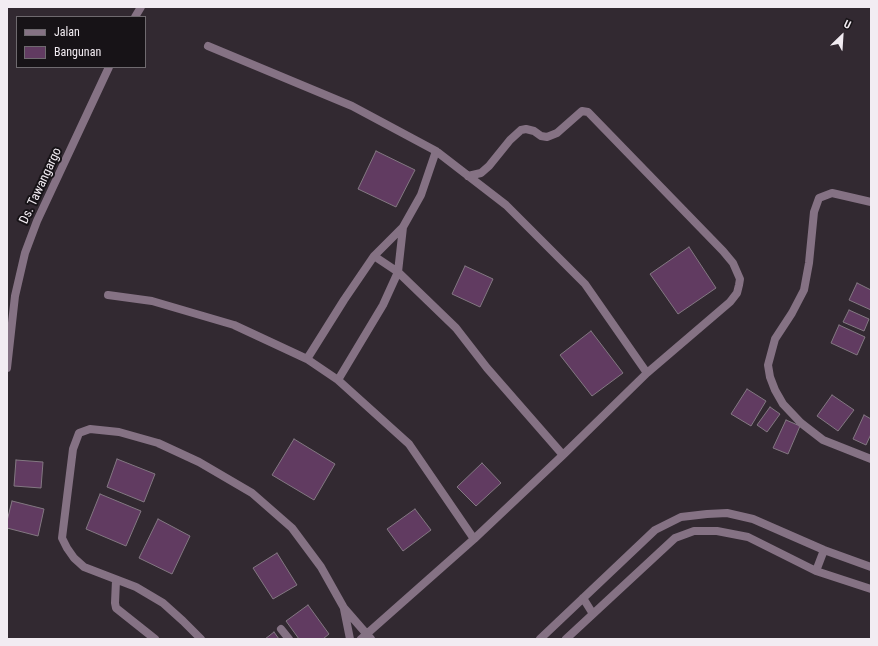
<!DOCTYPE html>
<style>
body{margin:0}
#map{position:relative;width:878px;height:646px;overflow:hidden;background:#322931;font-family:"Roboto Condensed",sans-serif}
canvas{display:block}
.frame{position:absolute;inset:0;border:8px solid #f2ecf2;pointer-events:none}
.legend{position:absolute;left:16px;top:16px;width:130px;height:52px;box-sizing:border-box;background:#171317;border:1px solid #6f6a6f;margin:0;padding:5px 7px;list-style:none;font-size:12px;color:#f2ecf2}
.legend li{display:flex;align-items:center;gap:8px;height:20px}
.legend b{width:20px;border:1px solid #6f6a6f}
.north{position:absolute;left:822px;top:16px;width:40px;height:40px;-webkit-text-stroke:3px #171317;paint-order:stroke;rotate:25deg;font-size:11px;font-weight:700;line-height:16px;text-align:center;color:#f2ecf2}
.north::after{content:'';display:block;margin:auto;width:14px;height:18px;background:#f2ecf2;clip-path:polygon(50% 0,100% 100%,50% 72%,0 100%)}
</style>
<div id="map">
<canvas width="878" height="646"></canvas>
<div class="frame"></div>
<ul class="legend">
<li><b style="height:5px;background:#857284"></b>Jalan</li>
<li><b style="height:11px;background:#613b61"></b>Bangunan</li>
</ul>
<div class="north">U</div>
</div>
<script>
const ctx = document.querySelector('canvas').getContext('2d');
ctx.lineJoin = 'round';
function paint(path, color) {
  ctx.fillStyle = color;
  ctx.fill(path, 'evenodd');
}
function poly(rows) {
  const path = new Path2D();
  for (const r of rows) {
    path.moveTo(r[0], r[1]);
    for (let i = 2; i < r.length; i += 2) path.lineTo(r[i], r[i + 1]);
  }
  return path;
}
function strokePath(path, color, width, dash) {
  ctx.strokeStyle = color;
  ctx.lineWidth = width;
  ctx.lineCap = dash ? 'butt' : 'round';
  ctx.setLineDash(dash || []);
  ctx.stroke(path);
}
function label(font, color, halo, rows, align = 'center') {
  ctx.font = font + ' "Roboto Condensed",sans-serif';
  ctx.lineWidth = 4;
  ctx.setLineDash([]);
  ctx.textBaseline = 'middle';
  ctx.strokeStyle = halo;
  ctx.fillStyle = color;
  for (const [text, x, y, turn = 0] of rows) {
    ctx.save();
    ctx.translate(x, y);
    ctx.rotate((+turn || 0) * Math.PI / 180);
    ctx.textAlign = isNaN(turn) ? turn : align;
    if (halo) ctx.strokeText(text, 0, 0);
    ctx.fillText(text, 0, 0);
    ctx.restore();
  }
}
const building = poly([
 [376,151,415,170,396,207,358,189,376,151],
 [689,247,716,288,678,314,650,274,689,247],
 [465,266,493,279,480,307,452,294,465,266],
 [857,283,871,290,871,310,849,300,857,283],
 [849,310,869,319,864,331,843,322,849,310],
 [839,325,865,337,857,355,831,343,839,325],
 [591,331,623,373,592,396,560,355,591,331],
 [747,389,766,401,751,426,731,414,747,389],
 [832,395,854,410,838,431,817,416,832,395],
 [770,407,780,414,767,432,757,425,770,407],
 [864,415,871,419,871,434,866,445,853,439,864,415],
 [786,420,800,426,788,454,773,448,786,420],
 [294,439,335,464,314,500,272,475,294,439],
 [117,459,155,474,144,502,107,487,117,459],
 [16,460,43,462,41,488,14,486,16,460],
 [482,463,501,483,476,506,457,487,482,463],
 [100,494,141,511,126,546,86,529,100,494],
 [12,501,44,509,38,536,7,528,7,521,12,501],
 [415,509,431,530,403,551,387,529,415,509],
 [158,519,190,536,172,574,139,558,158,519],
 [277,553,297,585,273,599,253,568,277,553],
 [308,605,329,634,323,639,299,639,286,621,308,605],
 [274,632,279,639,265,639,274,632]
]);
const minor = poly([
 [208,46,352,106,436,151,506,205,585,284,647,373],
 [871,202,832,193,819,198,814,212,809,263,804,290,792,313,775,339,768,365,770,377,775,390,783,404,801,423,823,440,871,459],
 [374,256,398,272,456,328,487,368,563,455],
 [108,295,152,301,234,325,307,359,338,380,409,444,474,539],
 [307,359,344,300,374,256,403,227,421,195,436,151],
 [338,380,383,305,398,272,403,227],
 [816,571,824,550],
 [116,580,115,603,116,608,155,639],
 [583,598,593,614],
 [344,609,350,639],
 [281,629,289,639],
 [201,639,183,621,163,603,136,587,84,567,74,558,67,548,62,538,73,449,79,433,90,429,119,432,158,443,199,462,252,493,292,528,321,567,344,608,371,639],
 [361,639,474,539,563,455,647,373,730,302,737,293,739,285,740,279,733,263,723,251,588,112,582,111,557,133,547,137,541,136,534,131,526,129,521,130,510,140,489,166,481,173,468,176],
 [540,639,655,530,681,517,707,514,727,513,753,519,824,550,871,567],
 [566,639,675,538,694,531,717,531,748,537,816,571,871,589]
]);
const tertiary = poly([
 [135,17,141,7],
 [7,368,15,296,25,253,37,221,109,67]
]);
const streetNames = [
 ["Ds. Tawangargo",41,186,-65]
];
paint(building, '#613b61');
strokePath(building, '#837882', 1);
strokePath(minor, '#857284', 8);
strokePath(tertiary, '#857284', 8);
label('13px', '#f2ecf2', '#171317', streetNames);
</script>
